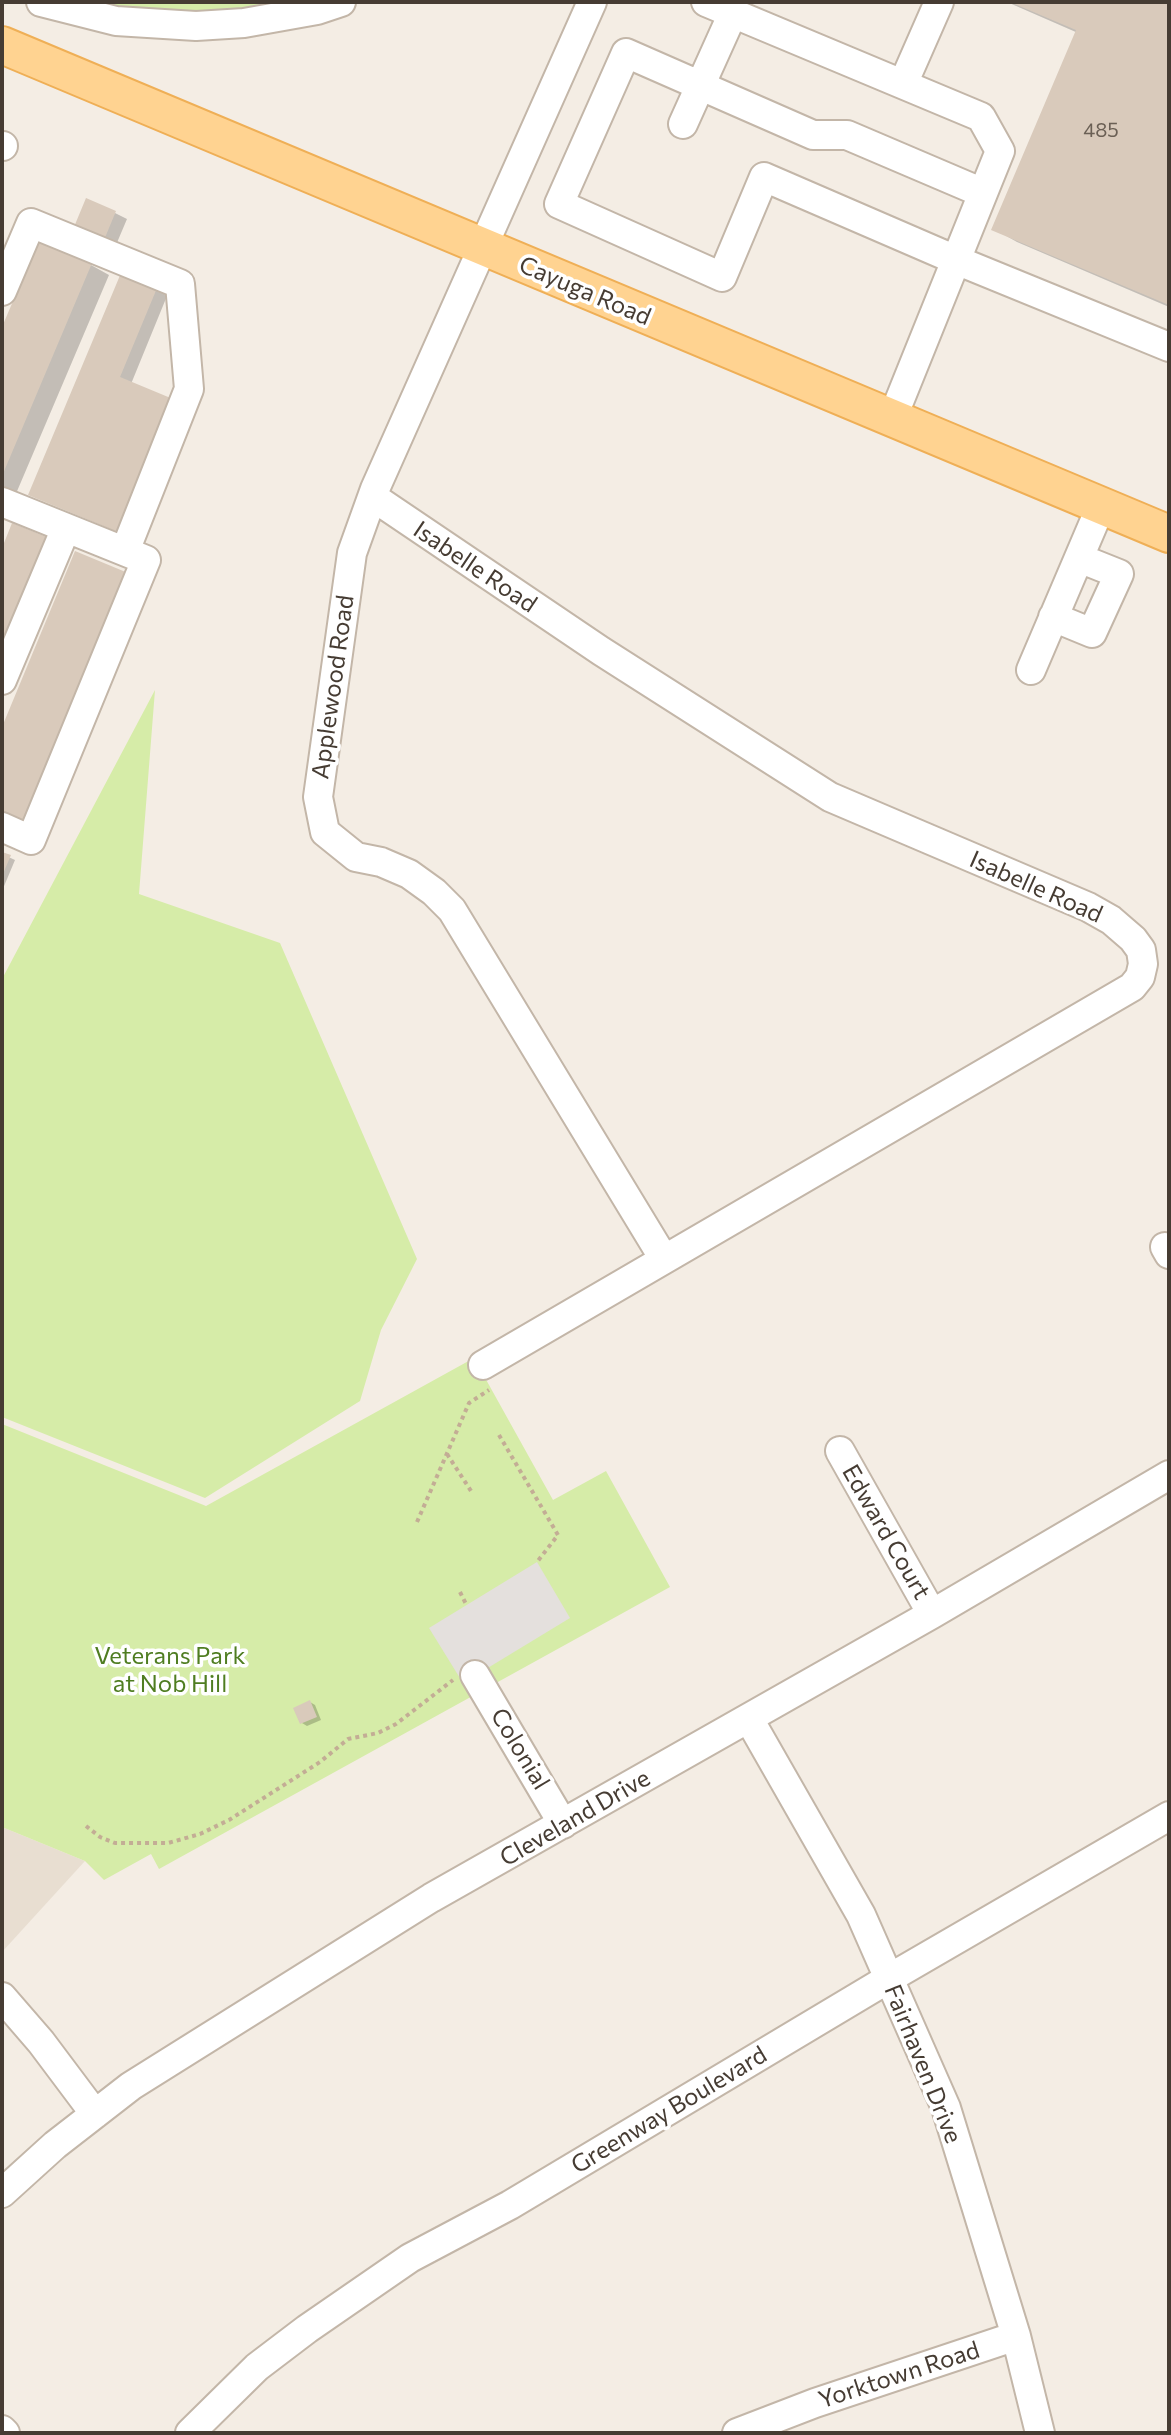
<!DOCTYPE html>
<style>
body{margin:0}
#map{position:relative;width:1171px;height:2435px;overflow:hidden;background:#f4ede4;font-family:Commissioner,sans-serif}
canvas{display:block}
.frame{position:absolute;inset:0;border:4px solid #463c33;pointer-events:none}
</style>
<div id="map">
<canvas width="1171" height="2435"></canvas>
<div class="frame"></div>
</div>
<script>
const ctx = document.querySelector('canvas').getContext('2d');
ctx.lineJoin = 'round';
function paint(path, color) {
  ctx.fillStyle = color;
  ctx.fill(path, 'evenodd');
}
function poly(rows) {
  const path = new Path2D();
  for (const r of rows) {
    path.moveTo(r[0], r[1]);
    for (let i = 2; i < r.length; i += 2) path.lineTo(r[i], r[i + 1]);
  }
  return path;
}
function strokePath(path, color, width, dash) {
  ctx.strokeStyle = color;
  ctx.lineWidth = width;
  ctx.lineCap = dash ? 'butt' : 'round';
  ctx.setLineDash(dash || []);
  ctx.stroke(path);
}
function label(font, color, halo, rows, align = 'center') {
  ctx.font = font + ' Commissioner,sans-serif';
  ctx.lineWidth = 7;
  ctx.setLineDash([]);
  ctx.textBaseline = 'middle';
  ctx.strokeStyle = halo;
  ctx.fillStyle = color;
  for (const [text, x, y, turn = 0] of rows) {
    ctx.save();
    ctx.translate(x, y);
    ctx.rotate((+turn || 0) * Math.PI / 180);
    ctx.textAlign = isNaN(turn) ? turn : align;
    if (halo) ctx.strokeText(text, 0, 0);
    ctx.fillText(text, 0, 0);
    ctx.restore();
  }
}
const residential = poly([
 [2,1827,85,1861,2,1952]
]);
const green = poly([
 [95,2,282,2,216,12,176,12,128,8],
 [155,690,139,894,280,943,417,1259,381,1330,360,1401,205,1498,2,1417,2,979],
 [474,1358,553,1500,606,1471,670,1587,159,1869,151,1854,104,1880,85,1861,2,1827,2,1424,206,1506]
]);
const parking = poly([
 [537,1562,570,1618,463,1683,429,1628]
]);
const shadow = poly([
 [1007,2,1169,2,1169,307,1017,242,994,229,1078,33],
 [115,213,127,219,116,245,88,233],
 [91,265,109,275,15,496,2,490,2,332],
 [156,289,167,296,131,384,130,537,30,494],
 [2,854,15,860,2,891],
 [310,1702,315,1705,321,1720,307,1726,302,1723]
]);
const building = poly([
 [1010,2,1169,2,1169,305,991,230,1076,30],
 [86,198,116,211,104,240,74,227],
 [39,240,92,263,2,476,2,327],
 [121,273,157,288,120,377,173,399,118,532,28,495],
 [12,523,49,538,2,650,2,548],
 [75,551,128,573,25,823,2,813,2,727],
 [2,852,11,855,2,876],
 [310,1700,317,1717,300,1724,293,1708]
]);
const path = poly([
 [499,1435,558,1535,537,1562],
 [447,1454,473,1494],
 [417,1522,469,1403,489,1390],
 [460,1592,466,1604],
 [86,1826,100,1837,115,1843,168,1843,200,1834,229,1820,320,1762,348,1739,378,1733,396,1724,453,1680]
]);
const minor = poly([
 [41,2,116,21,196,26,244,23,317,10,341,2],
 [592,2,375,489,352,553,318,797,325,832,356,857,381,862,409,874,434,892,452,910,664,1259],
 [706,2,981,117,1000,151,892,419],
 [903,84,939,2],
 [683,124,733,13],
 [2,146,3,146],
 [983,193,847,135,813,135,626,53,559,204,722,277,764,177,956,260,1169,347],
 [2,291,31,223,180,284,189,389,125,551],
 [373,497,601,651,830,797,1088,907,1111,920,1133,939,1141,950,1143,964,1140,977,1132,987,483,1365],
 [2,502,146,560,31,840,2,827],
 [1053,617,1092,633,1119,574,1079,558],
 [1031,670,1101,506],
 [2,680,66,528],
 [1165,1247,1169,1254],
 [840,1451,932,1614],
 [475,1675,563,1824],
 [749,1719,861,1915,946,2108,1016,2336,1040,2433],
 [2,1997,41,2042,95,2114],
 [2,2193,55,2145,131,2086,431,1898,932,1614,1169,1475],
 [2,2430,5,2433],
 [190,2433,257,2367,307,2329,410,2258,510,2205,888,1979,1169,1816],
 [737,2433,815,2403,1016,2336]
]);
const major = poly([
 [2,45,1169,534]
]);
const numberNames = [
 ["485",1101,130]
];
const streetNames = [
 ["Cayuga Road",585,291,23],
 ["Isabelle Road",475,567,34],
 ["Applewood Road",333,687,-82],
 ["Isabelle Road",1036,887,24],
 ["Edward Court",886,1532,60],
 ["Colonial",520,1749,59],
 ["Cleveland Drive",575,1818,-30],
 ["Fairhaven Drive",923,2064,68],
 ["Greenway Boulevard",669,2110,-31],
 ["Yorktown Road",899,2375,-18]
];
const parkNames = [
 ["Veterans Park",170,1656],
 ["at Nob Hill",170,1684]
];
paint(residential, '#e8ded1');
paint(green, '#d6eca8');
paint(parking, '#e4e0dd');
paint(shadow, '#0003');
paint(building, '#d9cabb');
strokePath(minor, '#c3b6a8', 32);
strokePath(major, '#efaf56', 40);
strokePath(path, '#c3ad95', 4, [4, 4]);
strokePath(minor, '#fff', 28);
strokePath(major, '#ffd391', 36);
label('20px', '#6b6055', null, numberNames);
label('24px', '#463c33', '#fff', streetNames);
label('24px', '#4f7d21', '#fff', parkNames);
</script>
